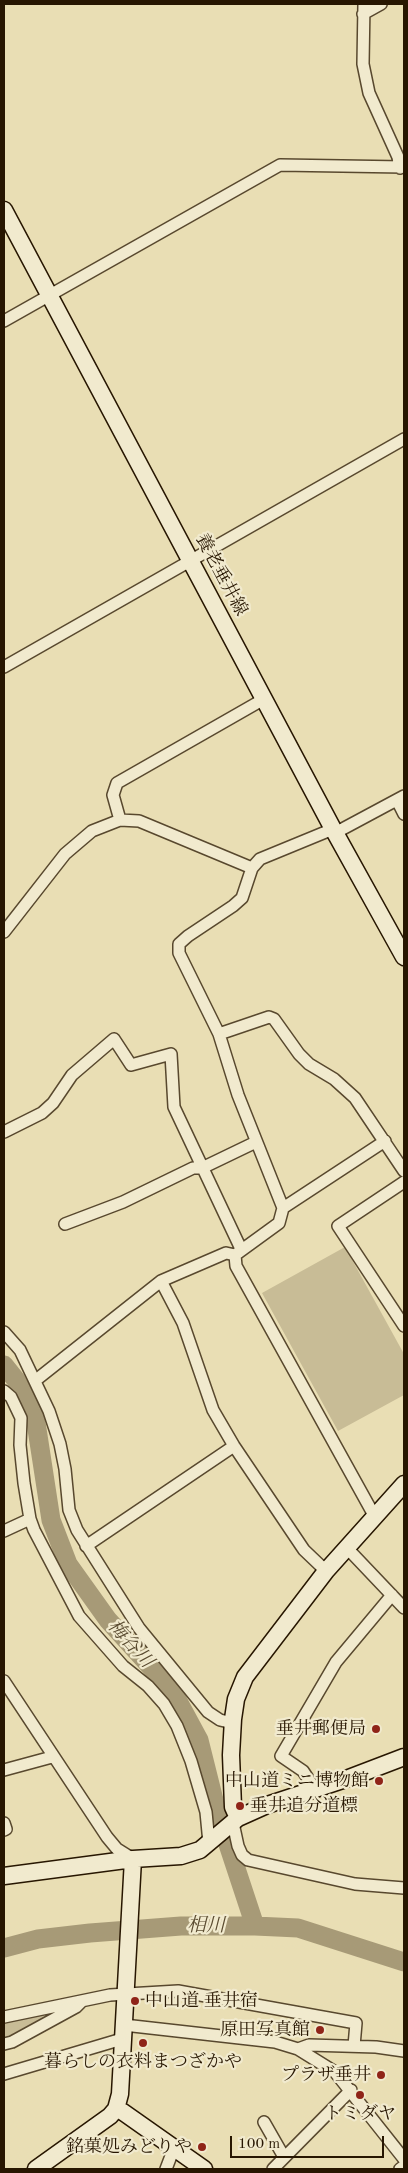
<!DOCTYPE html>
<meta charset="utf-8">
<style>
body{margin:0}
#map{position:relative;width:408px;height:2173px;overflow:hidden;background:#e9deb4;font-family:"Old Standard TT",serif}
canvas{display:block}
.frame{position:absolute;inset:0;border:5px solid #271601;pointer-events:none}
.scale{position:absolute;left:230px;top:2136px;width:154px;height:22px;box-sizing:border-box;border:2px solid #271601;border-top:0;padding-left:6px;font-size:15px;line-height:18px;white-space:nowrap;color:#271601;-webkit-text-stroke:4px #f1eace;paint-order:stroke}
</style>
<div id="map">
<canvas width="408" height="2173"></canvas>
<div class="frame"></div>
<div class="scale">100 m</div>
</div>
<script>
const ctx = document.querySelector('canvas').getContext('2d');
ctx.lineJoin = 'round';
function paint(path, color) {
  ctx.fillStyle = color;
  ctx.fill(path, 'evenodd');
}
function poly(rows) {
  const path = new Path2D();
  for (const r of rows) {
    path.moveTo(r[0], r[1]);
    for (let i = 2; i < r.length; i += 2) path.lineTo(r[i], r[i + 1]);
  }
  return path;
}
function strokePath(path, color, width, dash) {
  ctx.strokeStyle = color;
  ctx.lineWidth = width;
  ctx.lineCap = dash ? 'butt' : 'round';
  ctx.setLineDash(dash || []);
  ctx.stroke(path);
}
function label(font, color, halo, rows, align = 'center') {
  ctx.font = font + ' "Old Standard TT","Noto Serif JP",serif';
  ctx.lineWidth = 4.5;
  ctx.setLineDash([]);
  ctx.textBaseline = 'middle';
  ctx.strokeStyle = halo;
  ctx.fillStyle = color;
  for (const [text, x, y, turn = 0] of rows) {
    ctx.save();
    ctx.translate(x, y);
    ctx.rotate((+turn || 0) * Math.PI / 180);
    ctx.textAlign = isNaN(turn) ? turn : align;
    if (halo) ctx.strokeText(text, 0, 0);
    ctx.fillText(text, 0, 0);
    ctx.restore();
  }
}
const green = poly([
 [345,1247,404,1354,404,1395,338,1431,262,1293],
 [71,2005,4,2043,4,2020]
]);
const river = poly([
 [4,1365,16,1380,35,1416,51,1520,68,1564,108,1620,172,1690,199,1740,216,1808,255,1926],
 [4,1948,38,1939,90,1933,181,1926,255,1926,298,1928,404,1962]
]);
const street = poly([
 [364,4,363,64,369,93,398,157,400,168],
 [363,14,381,4],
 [4,321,280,165,404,167],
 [4,667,404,439],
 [397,800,404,814],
 [120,820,113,795,117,783,264,699],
 [333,829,260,859,252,868,242,898,233,906,188,936,179,944,179,953,219,1034,238,1095,283,1208,279,1223,235,1255,236,1266,375,1517],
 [335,833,404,796],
 [4,932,65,854,92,831,120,820,139,821,252,868],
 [219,1034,269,1017,274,1019,299,1054,309,1064,334,1079,355,1098,404,1171],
 [4,1132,42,1113,53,1103,72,1075,114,1039,131,1065,171,1054,174,1107,241,1249],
 [404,1182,338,1226,404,1326],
 [283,1208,385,1141],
 [65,1224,123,1202,193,1168,202,1168,256,1142],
 [161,1281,183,1323,213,1410,234,1446,304,1550,326,1571],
 [4,1332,20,1350,49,1411,60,1444,65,1469,69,1510,77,1530,139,1628,208,1712,220,1720,233,1723],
 [36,1380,161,1281,226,1253,235,1255],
 [4,1391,11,1397,21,1418,20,1445,24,1483,30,1519,34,1530,79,1616,123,1666,148,1686,164,1704,177,1726,191,1761,206,1812,209,1843],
 [4,1531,30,1519],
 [86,1546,234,1446],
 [347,1548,404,1608],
 [4,1681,107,1837,117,1849,133,1859],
 [4,1770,52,1757],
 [315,1789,303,1771,281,1756,336,1662,392,1595],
 [4,1823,6,1829,4,1830],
 [233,1823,238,1846,242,1855,248,1860,355,1884,404,1888],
 [4,2017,110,1995,178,1991,356,2023,354,2046],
 [124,2025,275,2042,298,2049,335,2072,404,2159],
 [4,2044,12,2042,76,2007,81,2002],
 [298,2049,309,2045,376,2047,404,2051],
 [4,2074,122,2039],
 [264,2122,284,2157],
 [166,2169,174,2148],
 [273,2169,351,2090],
 [400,2169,404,2166]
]);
const secondary = poly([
 [4,210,333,829,404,957],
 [238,1818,233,1807,231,1755,233,1719,236,1699,245,1677,326,1571,404,1484],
 [4,1876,133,1859,181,1856,200,1850,238,1818,267,1805,349,1778,404,1757],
 [116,2109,123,2112,204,2169],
 [36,2169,110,2116,116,2109,120,2094,133,1859]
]);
const markers = [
 [376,1729,5,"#8f2418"],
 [379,1781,5,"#8f2418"],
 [240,1806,5,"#8f2418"],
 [135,2001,5,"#8f2418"],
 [320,2030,5,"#8f2418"],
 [143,2043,5,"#8f2418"],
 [381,2075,5,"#8f2418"],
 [360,2095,5,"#8f2418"],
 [202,2147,5,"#8f2418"]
];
const streetNames = [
 ["養老垂井線",221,575,62]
];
const poiNames = [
 ["垂井郵便局",366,1729],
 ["中山道ミニ博物館",369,1781],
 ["垂井追分道標",250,1806,"left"],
 ["中山道 垂井宿",145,2001,"left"],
 ["原田写真館",310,2030],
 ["暮らしの衣料まつざかや",143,2062,"center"],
 ["プラザ垂井",371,2075],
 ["トミダヤ",360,2114,"center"],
 ["銘菓処みどりや",192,2147]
];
const waterNames = [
 ["梅谷川",130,1644,48],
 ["相川",206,1926]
];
paint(green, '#c8bc96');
strokePath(river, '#a79a77', 19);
strokePath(street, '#58482e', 14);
strokePath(secondary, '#271601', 19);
strokePath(street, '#f1eace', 11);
strokePath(secondary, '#f1eace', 16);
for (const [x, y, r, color] of markers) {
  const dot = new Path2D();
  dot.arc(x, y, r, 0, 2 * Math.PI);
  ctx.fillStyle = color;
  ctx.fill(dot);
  strokePath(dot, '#f1eace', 2);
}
label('18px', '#271601', '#f1eace', streetNames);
label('18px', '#271601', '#f1eace', poiNames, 'right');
label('italic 19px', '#5a4b30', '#f1eace', waterNames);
</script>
